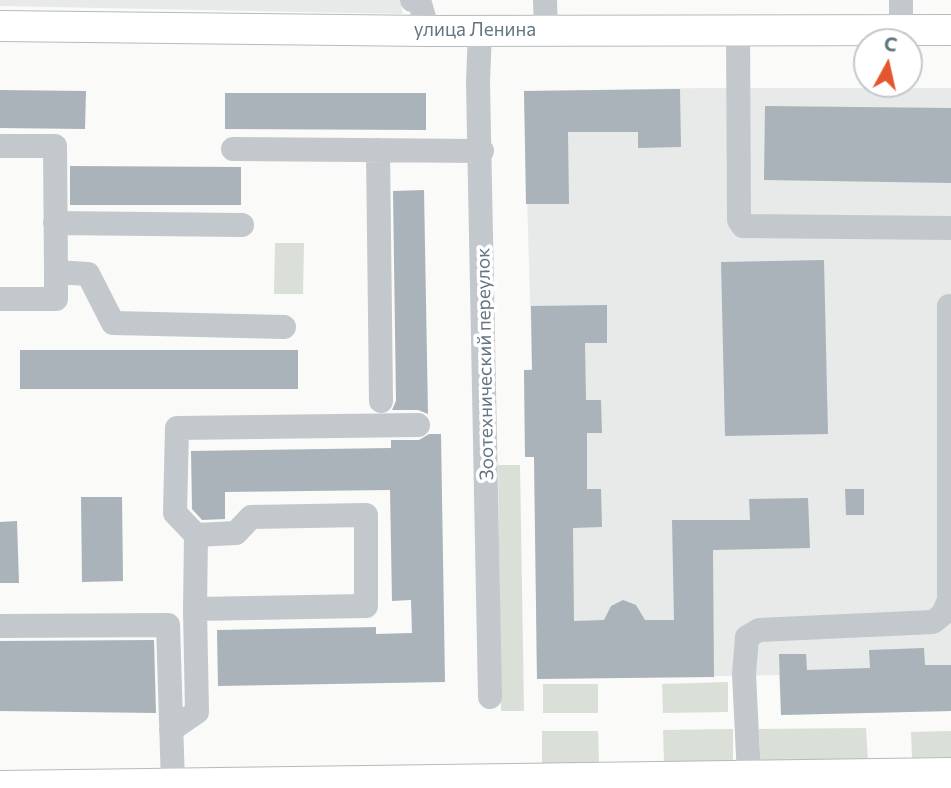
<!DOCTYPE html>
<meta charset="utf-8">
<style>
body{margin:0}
#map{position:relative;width:951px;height:788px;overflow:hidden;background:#fafaf8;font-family:Commissioner,sans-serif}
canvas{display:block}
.north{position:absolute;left:853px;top:28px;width:70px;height:70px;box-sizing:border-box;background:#fff;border:2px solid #c1c8cd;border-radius:50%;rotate:8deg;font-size:19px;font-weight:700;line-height:28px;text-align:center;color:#657683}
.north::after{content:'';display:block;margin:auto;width:24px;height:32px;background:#e4572e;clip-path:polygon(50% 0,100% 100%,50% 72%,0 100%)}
</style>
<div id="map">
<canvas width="951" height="788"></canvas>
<div class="north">С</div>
</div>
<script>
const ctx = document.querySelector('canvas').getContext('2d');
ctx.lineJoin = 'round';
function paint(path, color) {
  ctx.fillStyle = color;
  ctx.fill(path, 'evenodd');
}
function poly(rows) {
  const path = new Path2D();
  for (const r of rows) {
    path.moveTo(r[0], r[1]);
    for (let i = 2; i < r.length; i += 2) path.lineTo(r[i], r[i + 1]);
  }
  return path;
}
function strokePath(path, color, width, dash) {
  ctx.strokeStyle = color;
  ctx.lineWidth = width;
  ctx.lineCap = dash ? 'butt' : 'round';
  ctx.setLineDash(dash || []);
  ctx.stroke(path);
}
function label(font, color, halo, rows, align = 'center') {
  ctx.font = font + ' Commissioner,sans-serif';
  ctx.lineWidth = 7;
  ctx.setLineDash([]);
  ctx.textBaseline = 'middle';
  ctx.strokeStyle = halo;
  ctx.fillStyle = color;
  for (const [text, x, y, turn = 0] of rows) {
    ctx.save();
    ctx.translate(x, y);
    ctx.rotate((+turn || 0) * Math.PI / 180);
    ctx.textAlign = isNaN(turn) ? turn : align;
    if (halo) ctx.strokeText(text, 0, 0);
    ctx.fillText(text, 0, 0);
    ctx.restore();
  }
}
const built = poly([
 [0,0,400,0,403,14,0,6],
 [703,88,951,88,951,711,781,715,779,675,537,679,534,457,525,457,524,370,532,369,524,91]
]);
const green = poly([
 [275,243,304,243,303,294,274,294],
 [498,465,520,465,524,711,501,711],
 [728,682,728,712,663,713,662,684],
 [543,684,598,684,598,713,543,713],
 [866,728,868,761,760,763,759,729],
 [733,729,733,761,664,762,663,730],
 [542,731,598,731,599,763,542,763],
 [951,731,951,757,912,758,911,732]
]);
const building = poly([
 [680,89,681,147,638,148,638,132,568,132,569,204,526,204,524,91],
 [0,90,86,91,85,129,0,128],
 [225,93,426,93,426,130,225,129],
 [765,106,951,108,951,183,764,180],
 [70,166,241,167,241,205,70,205],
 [424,190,428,414,418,410,392,410,396,401,393,191],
 [824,260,828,434,725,436,721,262],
 [607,305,607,343,585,343,586,400,601,400,602,433,587,433,587,489,601,489,602,527,573,528,574,621,604,620,611,606,623,600,636,605,645,620,674,620,672,520,750,520,749,499,808,498,810,548,713,550,714,677,537,679,534,457,525,457,524,370,532,370,531,306],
 [20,350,298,350,298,389,20,389],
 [429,434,441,434,445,682,218,686,217,630,376,627,376,634,412,633,411,600,392,601,390,490,225,492,225,519,202,520,192,509,191,451,391,448,391,440,419,440],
 [845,489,864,489,864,515,846,515],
 [81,497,122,497,123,581,82,582],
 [17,521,19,583,0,583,0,522],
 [154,640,156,713,0,711,0,641],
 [924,648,925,665,951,665,951,711,781,715,779,654,806,654,807,670,870,668,869,650]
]);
const minor = poly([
 [412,0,419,0,428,31],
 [545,0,546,30],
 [480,30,478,83,490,697],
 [738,30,739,220,743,226,951,228],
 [901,30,901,0],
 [0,146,55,146,56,272,56,299,0,299],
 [233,149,482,151],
 [378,150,381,401],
 [55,223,242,225],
 [56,272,88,274,113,323,284,327],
 [196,535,175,513,177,428,418,425],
 [0,626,168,625,173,784],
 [171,730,197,712,195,609,366,606,366,515,251,517,236,533,196,535,195,609],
 [749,776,744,674,747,637,759,630,933,622,943,614,949,600,949,306]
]);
const major = poly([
 [0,26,428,31,951,30],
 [0,786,951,773]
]);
const streetNames = [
 ["улица Ленина",475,30],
 ["Зоотехнический переулок",485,364,-91]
];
paint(built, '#e8e9e9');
paint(green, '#dadfd7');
paint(building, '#aab3b9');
strokePath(major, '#b5babe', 32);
strokePath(minor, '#c3c8cc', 24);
strokePath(major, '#fff', 30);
label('19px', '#657683', '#fff', streetNames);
</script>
